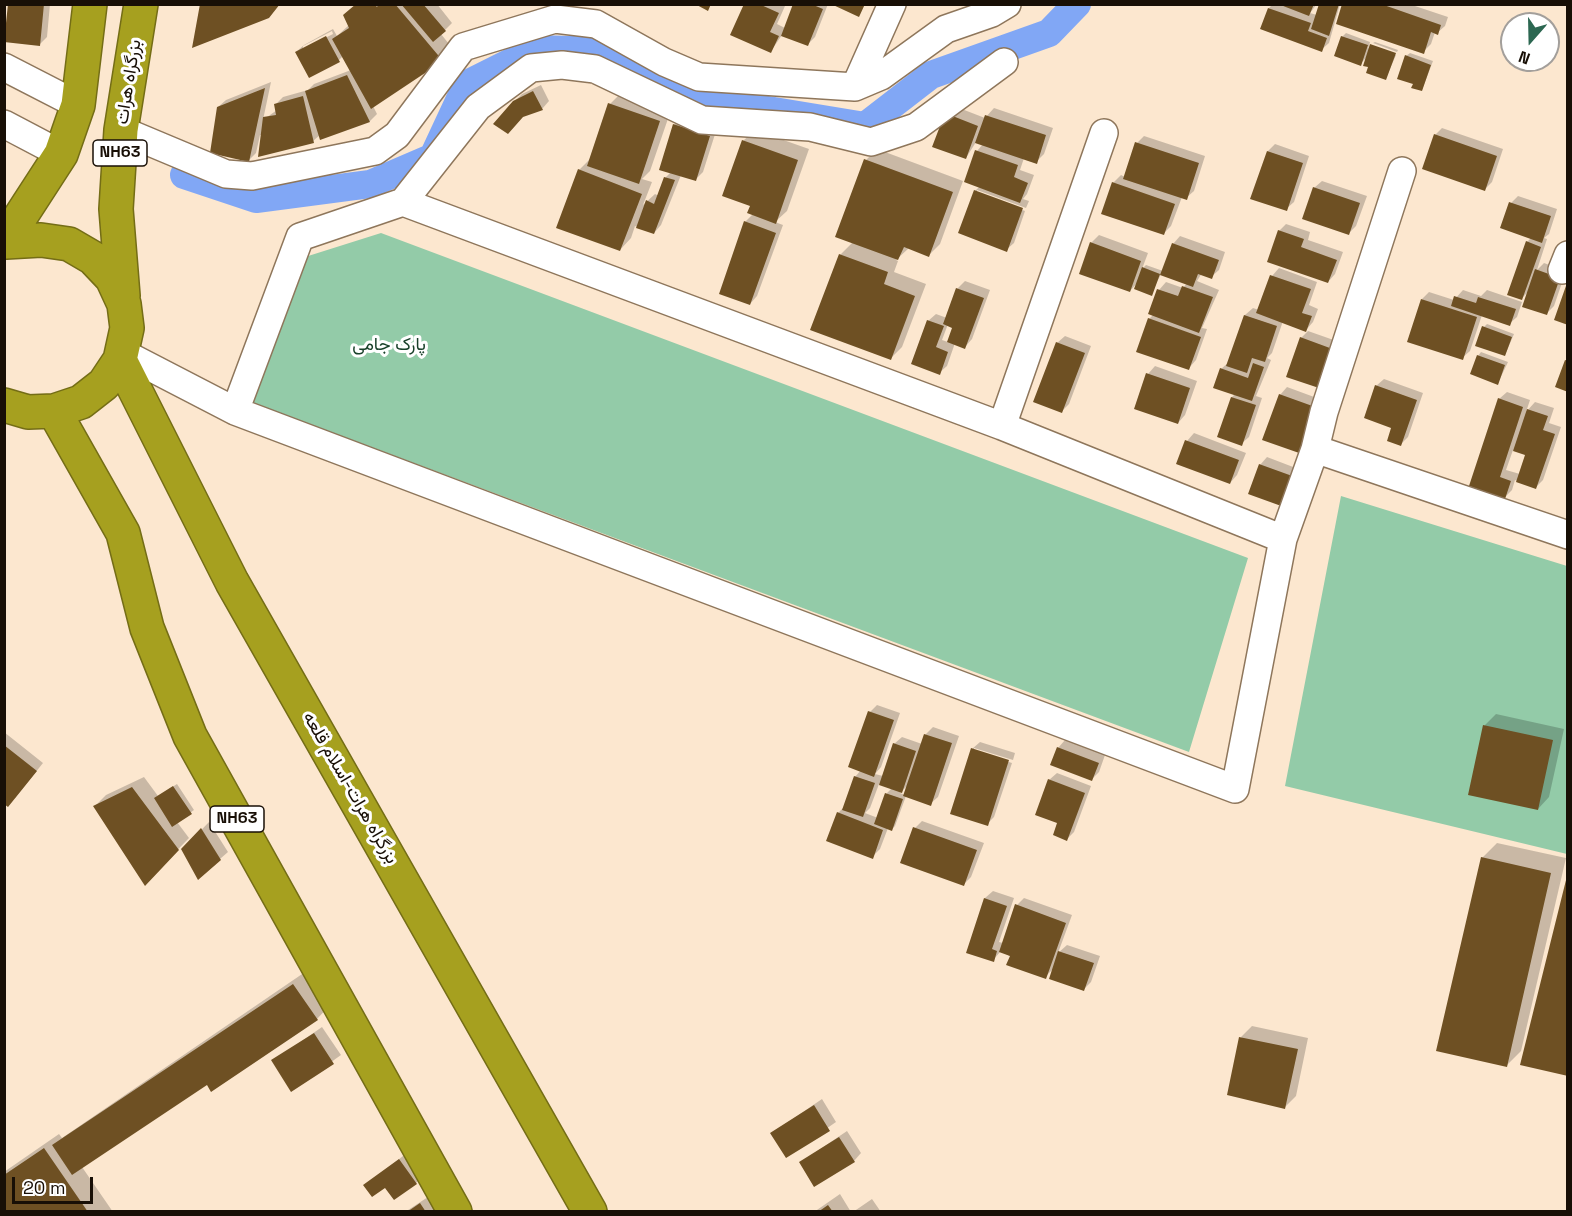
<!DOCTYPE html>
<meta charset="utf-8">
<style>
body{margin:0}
#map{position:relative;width:1572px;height:1216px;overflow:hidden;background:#fce7cf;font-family:"Space Grotesk",sans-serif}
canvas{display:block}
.frame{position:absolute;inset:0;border:6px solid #180f06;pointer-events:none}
.north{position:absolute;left:1500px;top:12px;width:60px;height:60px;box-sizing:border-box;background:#fff;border:2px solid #a39f9b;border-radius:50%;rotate:200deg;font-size:16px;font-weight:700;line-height:24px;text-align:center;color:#180f06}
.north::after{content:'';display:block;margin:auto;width:21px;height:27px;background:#2c6751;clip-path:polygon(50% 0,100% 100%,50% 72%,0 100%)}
.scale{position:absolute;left:12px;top:1177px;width:81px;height:27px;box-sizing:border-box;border:3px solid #180f06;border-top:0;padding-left:8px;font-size:18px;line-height:21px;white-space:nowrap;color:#180f06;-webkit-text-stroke:4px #fff;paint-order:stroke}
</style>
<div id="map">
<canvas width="1572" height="1216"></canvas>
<div class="frame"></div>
<div class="north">N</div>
<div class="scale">20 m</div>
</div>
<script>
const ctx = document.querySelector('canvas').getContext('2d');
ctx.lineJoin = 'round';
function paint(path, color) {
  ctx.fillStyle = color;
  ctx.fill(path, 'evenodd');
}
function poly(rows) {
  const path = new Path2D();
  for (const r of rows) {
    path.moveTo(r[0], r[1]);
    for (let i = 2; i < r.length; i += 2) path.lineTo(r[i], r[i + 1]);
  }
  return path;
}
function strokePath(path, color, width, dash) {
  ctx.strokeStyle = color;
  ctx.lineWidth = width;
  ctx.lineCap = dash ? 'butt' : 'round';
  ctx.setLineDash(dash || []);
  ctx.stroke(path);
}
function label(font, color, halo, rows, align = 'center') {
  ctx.font = font + ' "Space Grotesk",Vazirmatn,sans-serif';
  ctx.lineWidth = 6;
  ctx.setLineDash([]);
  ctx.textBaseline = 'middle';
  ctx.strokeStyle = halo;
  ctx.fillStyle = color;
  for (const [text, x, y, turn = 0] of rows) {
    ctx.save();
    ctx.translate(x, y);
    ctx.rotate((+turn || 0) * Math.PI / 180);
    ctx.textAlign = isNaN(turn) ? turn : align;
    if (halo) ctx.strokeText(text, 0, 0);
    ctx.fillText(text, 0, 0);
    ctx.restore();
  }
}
const green = poly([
 [381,233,1248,558,1189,752,250,402,305,257],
 [1341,496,1567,566,1567,854,1285,786]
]);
const shadow = poly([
 [9,4,50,4,47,37,40,44],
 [355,4,437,4,452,23,441,34,453,49,373,106,377,114,370,121,320,135,313,141,260,135,256,153,249,160,218,107,226,100,271,82,263,120,277,110,276,104,283,97,308,90,314,84,351,70,343,56,339,60,296,52,304,45,333,29,337,36,349,25],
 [332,31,333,34,303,49,303,46],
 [745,4,785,6,777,24,785,28,794,4,828,4,815,37,808,44,782,35,771,51],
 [1273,4,1317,4,1310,13,1317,15,1321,4,1340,4,1329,43,1321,50,1269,8],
 [1344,4,1409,4,1448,17,1445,26,1437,33,1435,32,1431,44,1423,52],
 [1346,33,1370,42,1368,49,1371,45,1396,55,1386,78,1370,67,1367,57,1360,64,1342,37],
 [1375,42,1398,50,1397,52,1373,43],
 [1410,53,1433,61,1422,90,1415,83,1406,56],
 [541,85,549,101,542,109,514,102,522,94],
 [621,93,671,110,650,171,642,179,652,182,643,205,655,194,659,196,666,177,671,172,674,125,682,117,717,128,703,172,695,180,681,175,661,225,654,233,635,226,631,238,620,250,579,170,590,159,610,104],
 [954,106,985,118,994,108,1053,128,1044,154,1036,162,1024,158,1020,170,1034,175,1027,194,1023,199,1029,201,1026,208,977,190,977,193,1025,211,1014,243,1006,250,975,191,980,186,977,151,983,144,976,142,966,158,934,146],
 [1442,128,1503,149,1492,182,1485,189,1435,135],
 [755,130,809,149,787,211,775,222,783,225,757,296,750,304,745,222,753,214,743,141],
 [1144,136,1205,156,1194,191,1186,198,1182,197,1171,226,1164,233,1113,183,1121,175,1125,177,1137,143],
 [1275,144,1309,156,1294,202,1286,209,1268,151],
 [877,149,963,181,940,244,929,255,909,248,896,260,898,261,894,272,926,284,902,347,891,358,840,255,853,242,866,160],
 [1322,181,1367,196,1356,226,1349,233,1314,188],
 [1518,196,1557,209,1549,234,1544,238,1547,239,1537,270,1544,263,1566,271,1554,306,1547,313,1529,291,1522,298,1527,242,1531,238,1511,203],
 [1286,224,1310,232,1308,240,1343,252,1335,274,1328,282,1279,231],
 [1099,235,1148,253,1142,269,1146,265,1163,271,1173,244,1180,236,1225,252,1219,270,1211,277,1202,273,1197,281,1219,290,1202,328,1207,329,1196,360,1189,368,1149,319,1154,314,1159,290,1166,282,1183,288,1187,283,1161,274,1151,294,1138,282,1130,291,1091,243],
 [1279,268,1317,282,1309,305,1318,309,1313,322,1306,330,1283,321,1272,353,1267,358,1271,360,1256,396,1262,398,1249,437,1241,444,1232,397,1235,394,1221,369,1229,362,1245,315,1253,308,1259,310,1272,276],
 [965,281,990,290,972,339,965,347,955,343,947,366,939,373,928,321,936,314,947,318,957,289],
 [948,324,954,327,948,342,942,340],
 [1463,290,1481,296,1487,290,1522,302,1517,317,1509,324,1482,315,1470,351,1462,358,1422,299,1429,292,1454,300],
 [1487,324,1514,334,1505,355,1484,327],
 [1308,331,1345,344,1332,381,1301,338],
 [1065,336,1091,346,1069,404,1062,411,1057,343],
 [1481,352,1508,362,1498,383,1478,356],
 [1155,366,1197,381,1185,415,1178,423,1148,374],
 [1384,379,1423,393,1408,437,1401,444,1376,386],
 [1287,387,1325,401,1309,445,1280,395],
 [1507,392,1530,400,1526,412,1535,402,1554,408,1549,423,1561,427,1543,480,1536,487,1515,480,1512,490,1505,497,1471,486,1499,399],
 [1513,450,1526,454,1520,474,1506,470],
 [1194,433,1246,453,1237,475,1230,483,1187,441],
 [1267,457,1301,470,1291,498,1260,465],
 [877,705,900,713,881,767,875,774,883,776,894,744,902,737,922,744,925,735,933,727,959,736,938,797,930,804,906,796,895,826,892,829,888,828,880,849,872,857,838,813,845,806,855,777,861,770,870,712],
 [879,784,892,788,887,793,878,818,865,813,870,808],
 [908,785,905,795,900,793],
 [1496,714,1564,729,1549,797,1538,809,1470,794,1485,725],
 [4,732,43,763,15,798,4,802],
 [1065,740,1105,755,1099,772,1092,779,1058,748],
 [980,742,1015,753,1013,760,974,748,974,751,1012,763,994,817,987,824,972,749],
 [1057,773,1091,786,1074,832,1067,839,1059,822,1049,780],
 [144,777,158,796,177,784,194,810,177,822,189,838,156,872,95,806,106,795],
 [922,821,984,843,971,877,964,884,915,828],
 [209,822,228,852,198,878,183,849],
 [1497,843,1566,858,1521,1051,1506,1066,1482,858],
 [993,891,1014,898,999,942,1003,943,1017,905,1024,898,1072,915,1058,953,1067,945,1100,956,1091,982,1084,989,1054,968,1045,977,1001,951,993,960,968,952,985,898],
 [308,970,331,1004,317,1019,207,1083,82,1167,113,1212,4,1212,4,1172,59,1134,62,1138],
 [1252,1026,1308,1038,1296,1096,1285,1107,1241,1037],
 [322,1027,341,1055,292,1090,273,1061],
 [822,1099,836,1122,787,1156,772,1133],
 [847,1131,861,1153,854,1161,801,1162],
 [407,1153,423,1176,416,1183,365,1185],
 [840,1194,851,1212,814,1212],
 [428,1197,437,1212,405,1212],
 [872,1199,881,1212,853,1212]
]);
const canal = poly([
 [184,175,256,199,370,184,433,157,467,84,537,49,608,51,695,98,865,126,931,75,1049,33,1077,4]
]);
const building = poly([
 [8,4,44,4,40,46,4,42],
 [200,4,280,4,269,18,192,48],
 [356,4,374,4,377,7,379,4,395,4,443,61,371,109,332,39,349,28,343,15],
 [401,4,423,4,446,31,433,42],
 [695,4,711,4,708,11],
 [744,4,759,4,779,13,770,32,779,36,771,53,730,35],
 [793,4,811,4,823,9,808,46,781,36],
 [831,4,865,4,859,17],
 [1278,4,1314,4,1309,16],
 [1319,4,1339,4,1329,36,1311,29],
 [1342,4,1381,4,1441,25,1438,35,1431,32,1424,54,1336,24],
 [1268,8,1311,23,1308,31,1327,38,1322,52,1260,29],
 [326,36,340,62,309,78,295,52],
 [1341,36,1368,45,1361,66,1334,56],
 [1370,44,1396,53,1386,80,1366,73,1368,67,1363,66],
 [1405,55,1431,65,1422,91,1411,88,1413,84,1397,79],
 [347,75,370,122,320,140,305,91],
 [265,88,249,162,210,153,217,107],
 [533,91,543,110,523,117,508,134,493,124,513,101],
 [303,96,314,143,258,157,263,117,276,115,274,104],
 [608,103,660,121,639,184,587,166],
 [945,113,978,126,966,159,932,147],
 [985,115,1046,135,1037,164,975,143],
 [673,124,710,136,696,181,659,170],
 [1434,134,1497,156,1485,191,1422,169],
 [742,140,798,160,776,224,747,213,750,206,722,196],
 [1135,142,1199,163,1187,200,1123,179],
 [975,150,1018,165,1014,177,1028,183,1020,203,964,182],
 [1267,151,1303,163,1287,211,1250,199],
 [864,159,953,192,929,257,904,247,898,260,835,237],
 [578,169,642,194,620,251,556,228],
 [664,177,675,180,654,234,636,228,646,200,654,204],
 [1112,182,1175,204,1164,235,1101,214],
 [1313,187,1360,203,1349,235,1302,219],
 [974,190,1023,208,1007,252,958,233],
 [1509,202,1551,216,1542,243,1500,228],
 [744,221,776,233,750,305,719,294],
 [1278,230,1304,239,1301,247,1337,260,1328,283,1267,262],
 [1526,241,1541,247,1522,300,1507,295],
 [1090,242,1141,261,1130,292,1079,274],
 [1172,243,1219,260,1212,279,1198,274,1193,287,1160,275],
 [839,254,888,272,884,284,915,296,891,360,810,330],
 [1142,267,1160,274,1152,296,1134,289],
 [1535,269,1560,278,1547,315,1522,307],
 [1270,275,1311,289,1302,313,1312,316,1306,332,1256,313],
 [1567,283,1568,283,1568,325,1554,320],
 [1182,286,1213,297,1199,333,1148,314,1157,289,1178,296],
 [956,288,984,298,965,349,947,342,952,328,943,324],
 [1454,296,1476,303,1478,297,1516,309,1510,326,1451,306],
 [1421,299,1477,317,1463,360,1407,342],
 [1244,315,1277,326,1265,362,1252,358,1247,373,1226,366],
 [1148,318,1201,337,1189,370,1136,352],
 [927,320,944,326,936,347,948,352,940,375,911,364],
 [1482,326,1512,337,1505,356,1475,346],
 [1300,337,1338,351,1325,390,1286,377],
 [1056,342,1085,353,1062,413,1033,402],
 [1477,355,1505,365,1498,385,1470,374],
 [1565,360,1568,361,1568,392,1555,387],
 [1253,363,1264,367,1252,401,1213,388,1220,368,1248,378],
 [1146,373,1190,388,1178,424,1134,409],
 [1375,385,1417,400,1401,446,1387,441,1391,428,1364,418],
 [1279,394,1318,408,1302,454,1262,440],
 [1231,397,1256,405,1242,446,1217,437],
 [1498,398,1523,407,1500,477,1511,481,1505,499,1469,486],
 [1527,409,1548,416,1543,430,1555,434,1536,489,1516,482,1525,455,1513,451],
 [1185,440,1239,460,1230,484,1176,464],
 [1259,464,1295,477,1284,507,1248,494],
 [868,711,894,720,874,777,848,767],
 [1483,725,1553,740,1538,810,1468,795],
 [924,734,952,743,931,806,903,796],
 [893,743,916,751,902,793,879,785],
 [4,745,37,771,8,807,4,804],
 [1057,747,1099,763,1092,781,1050,765],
 [971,748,1009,760,988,826,950,814],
 [854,776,875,783,863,817,842,810],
 [1048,779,1085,793,1067,841,1053,835,1057,823,1035,815],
 [173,786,192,814,172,827,154,798],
 [132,787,179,850,145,886,93,806],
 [885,793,903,799,892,831,874,824],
 [837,812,883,830,873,859,826,841],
 [913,827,977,850,964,886,900,863],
 [201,828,221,860,198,880,181,849],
 [1481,857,1551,873,1507,1067,1436,1051],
 [1568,872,1568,1076,1520,1065],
 [984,898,1007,906,992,949,997,951,994,962,966,953],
 [1015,904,1066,923,1046,979,1006,965,1010,956,999,952],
 [1058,951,1094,963,1084,991,1049,979],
 [293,984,318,1020,211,1092,207,1085,72,1175,52,1145],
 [314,1033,334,1064,291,1092,271,1060],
 [1239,1037,1298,1049,1285,1109,1227,1095],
 [814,1105,830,1131,786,1158,770,1133],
 [839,1137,855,1162,814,1187,799,1162],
 [44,1148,88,1212,4,1212,4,1175],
 [399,1159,417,1184,394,1200,385,1188,372,1197,363,1185],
 [420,1203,426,1212,407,1212],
 [828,1205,833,1212,818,1212]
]);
const street = poly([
 [4,67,78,105],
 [855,87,892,4],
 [4,124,61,154],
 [121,130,226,174,252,176,375,151,397,135,463,47,555,19,596,24,664,62,699,77,855,87,881,76,946,29,992,13,1007,4],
 [403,202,478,107,531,68,562,65,595,69,702,120,810,127,871,142,916,127,1004,62],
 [1562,270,1568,255],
 [123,353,235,411,1235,789,1283,539,1315,449,1568,535],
 [235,411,300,237,403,202,1002,426,1283,539],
 [1002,426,1104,133],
 [1315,449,1324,412,1402,171]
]);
const highway = poly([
 [4,242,61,154,78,105,90,4],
 [123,296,116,209,121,130,141,4],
 [120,360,232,582,590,1212],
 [4,405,28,412,54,411,81,402,104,384,120,360,127,328,124,304,112,278,93,258,69,244,41,240,6,242],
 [54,411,123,533,147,628,190,736,455,1212]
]);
const shields = [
 [120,153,54],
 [237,819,54]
];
const shieldNames = [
 ["NH63",120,153],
 ["NH63",237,819]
];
const streetNames = [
 ["بزرگراه هرات",129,82,-81],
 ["بزرگراه هرات-اسلام قلعه",350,788,60]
];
const parkNames = [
 ["پارک جامی",389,345]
];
paint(green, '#93cba8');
paint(shadow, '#0003');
strokePath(canal, '#81a7f5', 28);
paint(building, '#6e5023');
strokePath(street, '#8e765b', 30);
strokePath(highway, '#746d16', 36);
strokePath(street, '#fff', 27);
strokePath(highway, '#a6a01f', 33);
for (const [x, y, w] of shields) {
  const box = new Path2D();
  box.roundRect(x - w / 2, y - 13, w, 26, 4.5);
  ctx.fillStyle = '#fff';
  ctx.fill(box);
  strokePath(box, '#180f06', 1.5);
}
label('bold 16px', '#180f06', null, shieldNames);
label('18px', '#180f06', '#fff', streetNames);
label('18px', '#1a422b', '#fff', parkNames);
</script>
